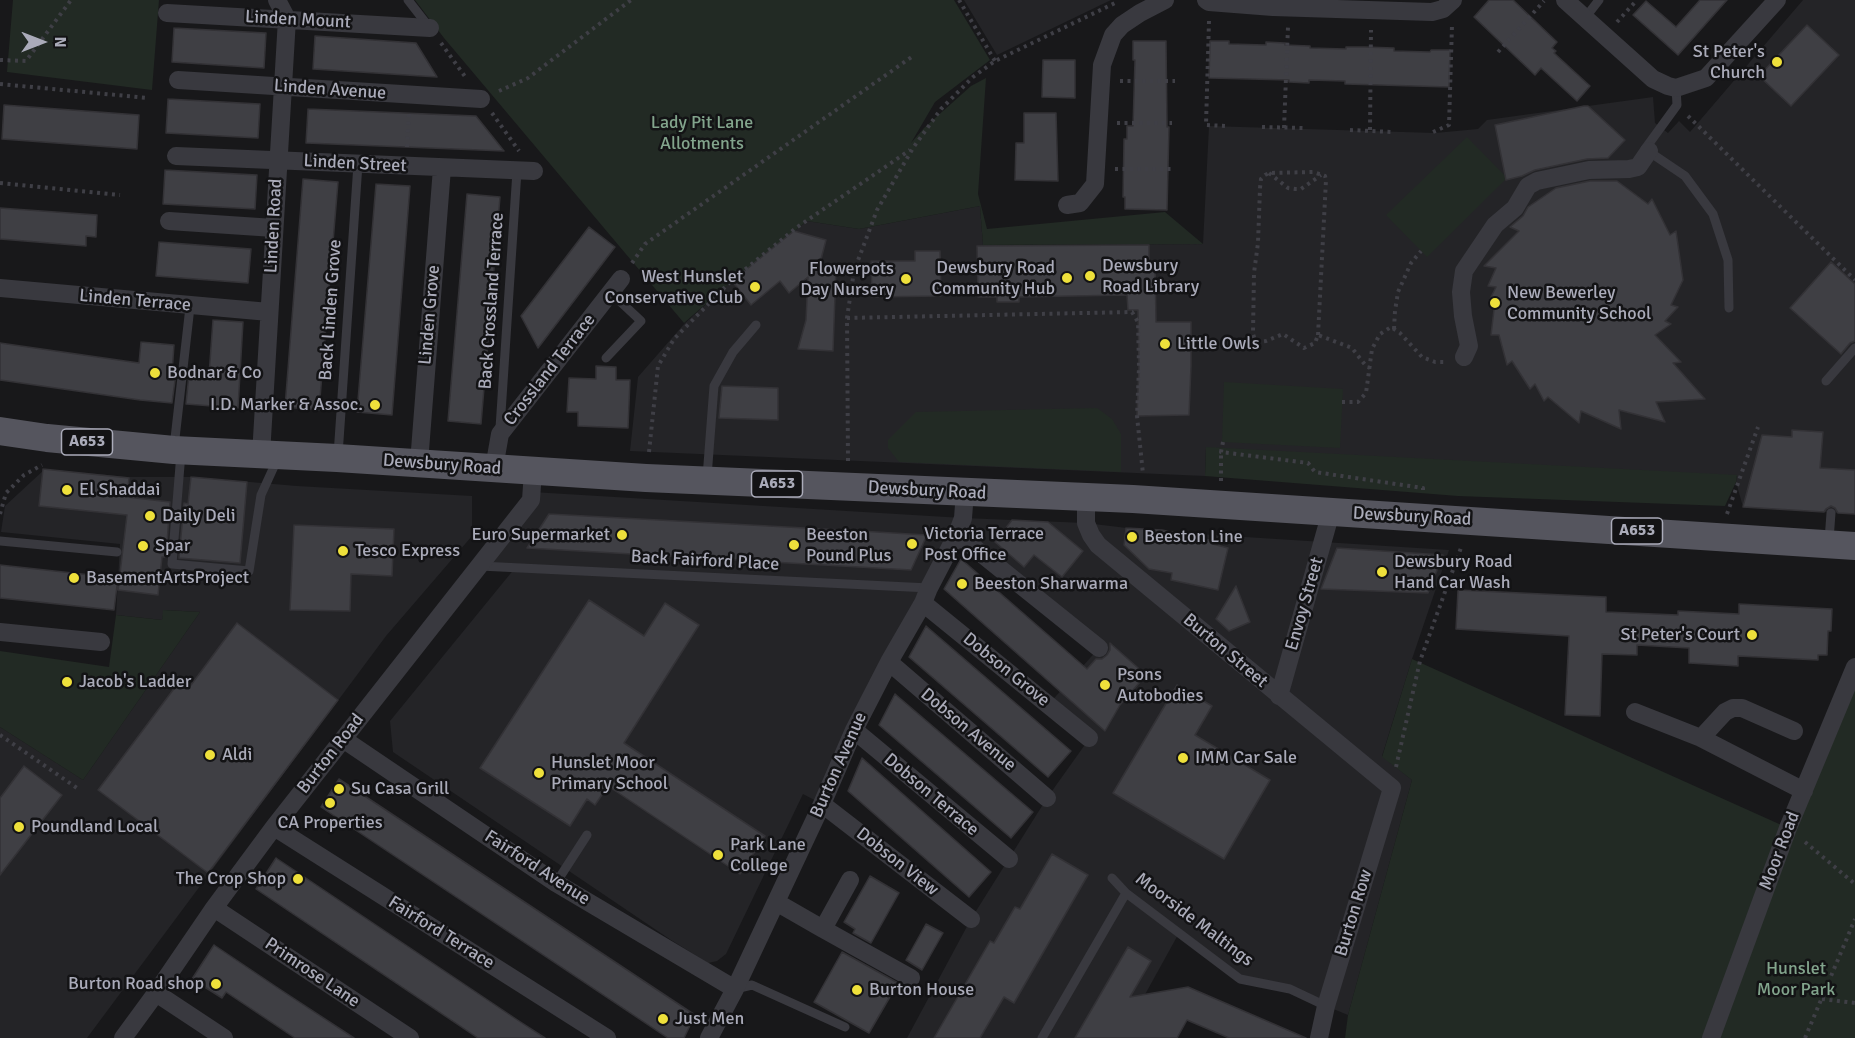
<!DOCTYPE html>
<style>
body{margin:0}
#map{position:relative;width:1855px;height:1038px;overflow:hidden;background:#18181a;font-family:Signika,sans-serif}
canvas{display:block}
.north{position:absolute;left:12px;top:12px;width:60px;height:60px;-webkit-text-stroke:4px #131315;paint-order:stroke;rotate:90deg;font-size:16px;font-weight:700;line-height:24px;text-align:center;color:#aaabb9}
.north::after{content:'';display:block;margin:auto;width:21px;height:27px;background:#aaabb9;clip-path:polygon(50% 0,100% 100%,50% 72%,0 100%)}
</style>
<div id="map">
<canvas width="1855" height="1038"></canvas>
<div class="north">N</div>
</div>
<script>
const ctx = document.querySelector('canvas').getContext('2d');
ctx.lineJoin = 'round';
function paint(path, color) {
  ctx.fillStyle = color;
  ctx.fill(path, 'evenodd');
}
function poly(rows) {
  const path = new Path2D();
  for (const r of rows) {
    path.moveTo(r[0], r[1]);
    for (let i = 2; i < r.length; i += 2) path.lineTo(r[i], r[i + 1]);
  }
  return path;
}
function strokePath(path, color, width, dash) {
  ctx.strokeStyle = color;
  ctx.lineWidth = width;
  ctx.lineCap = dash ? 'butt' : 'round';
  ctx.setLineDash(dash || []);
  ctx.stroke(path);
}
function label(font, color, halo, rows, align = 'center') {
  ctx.font = font + ' Signika,sans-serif';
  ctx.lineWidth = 5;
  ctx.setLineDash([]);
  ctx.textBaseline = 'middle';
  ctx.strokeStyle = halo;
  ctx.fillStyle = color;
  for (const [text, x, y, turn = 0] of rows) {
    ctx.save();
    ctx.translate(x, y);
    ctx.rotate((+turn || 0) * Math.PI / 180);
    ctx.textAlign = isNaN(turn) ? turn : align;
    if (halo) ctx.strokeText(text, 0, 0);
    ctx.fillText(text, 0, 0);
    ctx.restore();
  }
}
const built = poly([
 [964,0,1111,0,997,55],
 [1803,0,1855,0,1855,514,1743,507,1736,482,1737,476,1206,448,1205,476,630,451,638,377,685,323,732,281,807,221,859,229,980,206,983,245,1203,244,1209,126,1435,133,1478,129,1487,120,1653,97,1655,123,1668,133,1679,121,1690,132],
 [45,469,128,477,191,477,297,486,472,496,472,536,386,636,87,1038,0,1038,0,727,83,780,200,612,164,610,162,620,116,615,120,544,1,532,5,506],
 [532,492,963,518,1086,523,1151,531,1449,550,1412,659,1382,756,1412,780,1348,1015,1326,1006,1304,994,1240,979,1179,933,1121,1038,907,1038,971,919,1047,798,1089,739,1048,705,1099,648,957,535,822,804,803,794,726,954,717,961,708,963,671,940,393,752,390,721,515,568,480,566]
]);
const green = poly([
 [13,0,159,0,152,90,7,72],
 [415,0,954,0,990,60,935,102,911,143,924,128,971,86,986,78,978,194,987,229,1165,212,1203,244,983,245,980,206,859,229,807,221,732,281,684,323,444,38],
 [1467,137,1507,178,1427,257,1386,215],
 [1224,382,1343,389,1340,448,1222,442],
 [1097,408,1112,419,1121,434,1121,472,899,462,888,448,888,440,916,412],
 [1206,447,1737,475,1736,482,1725,506,1458,496,1205,476],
 [163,610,200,612,83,780,0,727,0,651,109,667,116,615,162,620],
 [1412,659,1788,828,1855,672,1855,1038,1345,1038,1348,1015,1412,780,1382,757]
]);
const building = poly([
 [1489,0,1513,0,1557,42,1552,48,1556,51,1554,53,1590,86,1577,101,1541,68,1535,75,1474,17,1489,0],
 [1700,0,1727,0,1678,55,1633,15,1646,1,1676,27,1700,0],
 [1807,25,1839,55,1791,106,1759,76,1807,25],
 [174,28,266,33,264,68,172,62,174,28],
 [315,36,416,43,437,77,313,69,315,36],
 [1133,41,1166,41,1167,127,1169,127,1167,210,1125,209,1125,197,1123,197,1124,139,1127,139,1127,126,1133,126,1135,60,1133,60,1133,41],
 [1210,41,1229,41,1229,44,1266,45,1266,42,1285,43,1285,45,1310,46,1310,48,1346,49,1346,47,1365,47,1394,48,1394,51,1430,52,1431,50,1450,50,1449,87,1345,84,1345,81,1309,80,1309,83,1289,82,1289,80,1209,78,1210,41],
 [1043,60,1075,60,1075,98,1042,97,1043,60],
 [168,99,260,104,258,138,166,133,168,99],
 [4,105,139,115,137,149,2,139,4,105],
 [1584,106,1588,106,1625,140,1608,158,1587,159,1535,170,1522,176,1506,180,1495,125,1584,106],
 [308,109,476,116,504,151,306,143,308,109],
 [1024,113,1056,113,1058,181,1015,180,1016,143,1024,143,1024,113],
 [165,170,257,175,255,209,163,204,165,170],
 [303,179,338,182,319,410,285,407,303,179],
 [1590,181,1617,181,1648,204,1652,199,1670,235,1676,231,1683,280,1671,305,1678,307,1665,321,1671,324,1655,335,1681,362,1673,363,1705,399,1656,402,1665,422,1619,410,1621,429,1581,411,1579,423,1548,397,1544,401,1535,384,1530,389,1512,361,1507,365,1499,335,1491,335,1495,301,1489,301,1496,287,1488,286,1496,268,1484,266,1519,231,1510,227,1523,216,1528,207,1556,188,1590,181],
 [376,184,410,186,392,415,357,412,376,184],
 [467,194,500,197,481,424,448,421,467,194],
 [0,208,97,215,96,237,86,236,86,246,0,239,0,208],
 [589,227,615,247,538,348,521,316,589,227],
 [794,231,826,240,819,267,836,268,833,351,798,349,806,320,808,277,789,293,780,281,751,305,732,281,794,231],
 [159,242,251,249,248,283,156,276,159,242],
 [1149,245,1149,261,1155,261,1156,322,1191,322,1191,366,1189,415,1137,416,1139,367,1138,310,1128,310,1127,295,1019,297,1019,302,997,302,997,297,978,297,977,246,1149,245],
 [915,251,940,251,941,296,872,297,871,261,915,261,915,251],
 [1831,262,1855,284,1855,341,1850,343,1841,354,1790,308,1831,262],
 [213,320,243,322,238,408,186,404,189,374,209,375,213,320],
 [141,342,174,345,172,373,176,373,172,403,140,400,0,380,0,343,139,363,141,342],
 [596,366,616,367,616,380,630,380,628,428,578,426,578,412,567,412,569,378,596,379,596,366],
 [722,386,778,388,778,420,719,418,722,386],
 [1792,430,1823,432,1820,468,1855,470,1855,514,1838,513,1835,508,1831,506,1826,509,1824,512,1743,507,1762,435,1792,437,1792,430],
 [43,469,129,478,127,497,170,502,166,557,162,557,158,595,118,590,127,515,39,506,43,469],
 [191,477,247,482,240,563,179,558,184,503,188,504,191,477],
 [549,514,860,531,927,535,911,570,527,548,549,514],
 [1012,520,1048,522,1083,551,1062,577,1034,555,1024,567,995,542,1012,520],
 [294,525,394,529,392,576,351,574,350,611,290,610,294,525],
 [1126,528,1162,530,1214,541,1213,544,1228,548,1218,590,1171,580,1172,573,1149,569,1124,545,1126,528],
 [1337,548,1443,555,1428,593,1321,589,1337,548],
 [961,559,1087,669,1096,659,1102,659,1107,655,1110,650,1110,643,1146,675,1120,705,1105,731,944,589,961,559],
 [0,565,118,578,114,610,0,598,0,565],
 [1236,586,1250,622,1229,631,1216,619,1236,586],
 [1458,590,1606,597,1606,612,1678,615,1678,611,1739,614,1739,604,1832,609,1831,631,1828,631,1827,655,1818,655,1818,660,1738,656,1738,666,1689,663,1689,648,1637,645,1637,655,1602,654,1600,716,1565,715,1569,636,1456,629,1458,590],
 [589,600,644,636,665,603,699,625,624,743,765,836,740,874,608,786,595,805,587,799,570,826,480,768,589,600],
 [237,623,338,700,208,873,98,790,182,678,191,685,237,623],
 [926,626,1071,751,1048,777,909,657,926,626],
 [1177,685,1212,706,1195,735,1270,780,1224,859,1113,793,1177,685],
 [895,694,1033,812,1011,838,879,725,895,694],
 [862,758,991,872,969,897,848,791,862,758],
 [24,766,62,795,0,875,0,798,24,766],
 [339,779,695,1015,684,1038,668,1038,321,807,339,779],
 [1052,854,1088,875,1014,1003,1004,997,980,1038,934,1038,990,941,994,943,1015,907,1020,909,1052,854],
 [276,858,519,1021,545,1038,478,1038,256,889,276,858],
 [870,876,899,893,871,943,853,933,855,929,844,922,870,876],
 [926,924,943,933,922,970,906,960,926,924],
 [214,945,281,990,354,1038,295,1038,226,992,222,998,192,979,214,945],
 [1128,947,1151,961,1130,997,1188,987,1306,1038,1229,1038,1187,1020,1177,1038,1075,1038,1128,947],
 [842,952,898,983,869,1033,814,1002,842,952]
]);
const path = poly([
 [959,0,995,61],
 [1209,21,1206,125,1225,126],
 [1617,22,1637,0],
 [441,43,466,78],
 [1498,52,1544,1],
 [0,60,26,61,71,0],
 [1120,81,1175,81],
 [0,84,148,98],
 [499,91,528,78,631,0],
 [492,113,519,151],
 [1688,116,1855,280],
 [1117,123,1172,123],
 [1262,127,1304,128],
 [1284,128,1288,27],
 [1350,130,1392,132],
 [1370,130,1371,30],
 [1433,132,1449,125,1452,25],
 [407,147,409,113],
 [1115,169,1173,169],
 [1269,173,1288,188,1295,189,1301,189,1321,175],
 [0,183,120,195],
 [632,263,645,244,913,56],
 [847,318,1132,312,1138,322,1139,367,1137,416,1143,474],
 [1394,329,1395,311,1398,292,1411,263,1421,251],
 [1318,335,1326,180,1325,176,1313,172,1269,173,1265,175,1261,179,1260,188,1258,243,1254,273,1253,334,1255,340,1258,342,1266,341,1283,334,1304,348,1315,343,1318,335,1352,348,1366,366,1370,368],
 [1342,402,1358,402,1366,393,1372,349,1380,334,1391,327,1400,333,1422,357,1435,362,1446,362],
 [1223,442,1221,452,1308,463,1315,472,1423,488,1423,494],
 [649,452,658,366,674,339,732,280,796,228,910,150],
 [848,461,847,318,854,271,877,210,913,148,941,109,973,77,995,61,1115,3],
 [1221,481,1221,452],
 [0,514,6,493,24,475,42,465],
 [1727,514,1758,427],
 [0,735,77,788],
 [1396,767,1420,661,1462,545],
 [1805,842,1855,884],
 [1822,999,1855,1003],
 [1805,1038,1855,919]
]);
const lane = poly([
 [408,0,429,27],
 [1585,18,1599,0],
 [1676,88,1677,105,1645,149,1685,176,1713,214,1728,260,1729,308],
 [606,358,641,321,610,292],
 [1826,381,1855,348],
 [500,428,517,171],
 [174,447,190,307],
 [181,453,172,564,249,571,261,495,277,460],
 [338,455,358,164],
 [707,477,714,386,733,352,756,325],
 [1829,540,1831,513],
 [0,541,117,552],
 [480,566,929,588],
 [1112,878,1126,893,1240,979,1290,989,1326,1006],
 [556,883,587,835],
 [735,989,752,985,845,1027],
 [1042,1038,1126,893]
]);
const street = poly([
 [1206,0,1209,2,1273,7,1432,12,1443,9,1453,0],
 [1565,0,1653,79,1668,86,1676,88,1706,78,1777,0],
 [167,13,430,28],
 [178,80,481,99],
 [176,156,534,171],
 [1067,205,1080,203,1095,184,1102,65,1113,35,1122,25,1140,13,1165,0],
 [169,221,274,228],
 [0,288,269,312],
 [1464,357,1469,346,1463,316,1461,292,1464,271,1495,225,1515,208,1528,186,1537,181,1589,170,1629,169,1638,167,1649,151],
 [261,455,287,19,277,0],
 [419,463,442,168],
 [494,468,500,434,621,279],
 [1086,498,1086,523,1091,535,1098,545,1392,788,1326,1006,1319,1038],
 [957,534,1099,648],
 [923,603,1089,738],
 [0,632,101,642],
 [889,662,1047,798],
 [1279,696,1331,512],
 [1635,712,1701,738,1804,791],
 [854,730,1009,859],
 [1701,738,1725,712,1733,708,1742,708,1794,731],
 [343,739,556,883,735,989],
 [822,804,971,919],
 [274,827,607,1038],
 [776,902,823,929,850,880],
 [214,908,410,1038],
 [823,929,911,978],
 [156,993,224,1038],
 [123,1038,156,993,214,908,274,827,531,500,533,471],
 [709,1038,735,989,822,804,854,730,889,662,923,603,929,588,957,534,963,518,965,492],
 [1711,1038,1788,828,1855,667]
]);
const primary = poly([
 [0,431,47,438,174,450,337,458,646,478,1133,499,1855,546]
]);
const markers = [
 [1777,62,6,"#eee03b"],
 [1090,276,6,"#eee03b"],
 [1067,278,6,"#eee03b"],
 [906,279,6,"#eee03b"],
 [755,287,6,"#eee03b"],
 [1495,303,6,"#eee03b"],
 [1165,344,6,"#eee03b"],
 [155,373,6,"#eee03b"],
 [375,405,6,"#eee03b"],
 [67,490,6,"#eee03b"],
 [150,516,6,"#eee03b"],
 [622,535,6,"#eee03b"],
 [1132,537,6,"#eee03b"],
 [912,544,6,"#eee03b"],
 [794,545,6,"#eee03b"],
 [143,546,6,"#eee03b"],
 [343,551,6,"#eee03b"],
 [1382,572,6,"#eee03b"],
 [74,578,6,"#eee03b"],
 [962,584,6,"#eee03b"],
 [1752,635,6,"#eee03b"],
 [67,682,6,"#eee03b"],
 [1105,685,6,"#eee03b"],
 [210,755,6,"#eee03b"],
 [1183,758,6,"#eee03b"],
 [539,773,6,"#eee03b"],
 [339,789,6,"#eee03b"],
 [330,803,6,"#eee03b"],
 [19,827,6,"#eee03b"],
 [718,855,6,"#eee03b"],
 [298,879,6,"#eee03b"],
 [216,984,6,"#eee03b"],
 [857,990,6,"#eee03b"],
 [663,1019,6,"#eee03b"]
];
const shields = [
 [87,442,51],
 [777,484,51],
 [1637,531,51]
];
const shieldNames = [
 ["A653",87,442],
 ["A653",777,484],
 ["A653",1637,531]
];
const streetNames = [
 ["Linden Mount",298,20,3],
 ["Linden Avenue",330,90,4],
 ["Linden Street",355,164,3],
 ["Linden Road",274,226,-87],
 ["Linden Terrace",135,301,5],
 ["Back Crossland Terrace",492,301,-86],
 ["Back Linden Grove",331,310,-86],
 ["Linden Grove",430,315,-85],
 ["Crossland Terrace",550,370,-52],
 ["Dewsbury Road",442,465,4],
 ["Dewsbury Road",927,491,3],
 ["Dewsbury Road",1412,517,3],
 ["Back Fairford Place",705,561,3],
 ["Envoy Street",1305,604,-74],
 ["Burton Street",1225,651,40],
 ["Dobson Grove",1006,670,39],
 ["Dobson Avenue",968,730,40],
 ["Burton Road",331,754,-52],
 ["Burton Avenue",839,765,-66],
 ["Dobson Terrace",931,795,40],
 ["Moor Road",1780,851,-69],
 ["Dobson View",897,862,38],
 ["Fairford Avenue",537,868,33],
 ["Burton Row",1354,913,-73],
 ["Moorside Maltings",1194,920,37],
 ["Fairford Terrace",441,933,32],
 ["Primrose Lane",312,973,34]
];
const poiNames = [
 ["St Peter's",1765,52,"right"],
 ["Church",1765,73,"right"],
 ["Dewsbury",1102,266],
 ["Road Library",1102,287],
 ["Dewsbury Road",1055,268,"right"],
 ["Community Hub",1055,289,"right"],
 ["Flowerpots",894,269,"right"],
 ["Day Nursery",894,290,"right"],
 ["West Hunslet",743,277,"right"],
 ["Conservative Club",743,298,"right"],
 ["New Bewerley",1507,293],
 ["Community School",1507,314],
 ["Little Owls",1177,344],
 ["Bodnar & Co",167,373],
 ["I.D. Marker & Assoc.",363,405,"right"],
 ["El Shaddai",79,490],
 ["Daily Deli",162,516],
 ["Victoria Terrace",924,534],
 ["Post Office",924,555],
 ["Euro Supermarket",610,535,"right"],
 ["Beeston",806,535],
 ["Pound Plus",806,556],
 ["Beeston Line",1144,537],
 ["Spar",155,546],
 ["Tesco Express",355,551],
 ["Dewsbury Road",1394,562],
 ["Hand Car Wash",1394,583],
 ["BasementArtsProject",86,578],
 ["Beeston Sharwarma",974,584],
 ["St Peter's Court",1740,635,"right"],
 ["Psons",1117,675],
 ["Autobodies",1117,696],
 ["Jacob's Ladder",79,682],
 ["Aldi",222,755],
 ["IMM Car Sale",1195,758],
 ["Hunslet Moor",551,763],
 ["Primary School",551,784],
 ["Su Casa Grill",351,789],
 ["CA Properties",330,823,"center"],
 ["Poundland Local",31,827],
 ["Park Lane",730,845],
 ["College",730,866],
 ["The Crop Shop",286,879,"right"],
 ["Burton Road shop",204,984,"right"],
 ["Burton House",869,990],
 ["Just Men",675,1019]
];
const parkNames = [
 ["Lady Pit Lane",702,123],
 ["Allotments",702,144],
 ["Hunslet",1796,969],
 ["Moor Park",1796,990]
];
paint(built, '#242427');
paint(green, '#222a24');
paint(building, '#3f3f44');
strokePath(building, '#333236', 1.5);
strokePath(path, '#3f3f46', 4, [3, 4.5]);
strokePath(lane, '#39393f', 9);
strokePath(street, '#39393f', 18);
strokePath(primary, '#55555e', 28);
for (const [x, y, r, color] of markers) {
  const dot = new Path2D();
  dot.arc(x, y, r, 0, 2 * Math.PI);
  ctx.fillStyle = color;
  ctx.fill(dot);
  strokePath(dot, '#131315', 2);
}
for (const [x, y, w] of shields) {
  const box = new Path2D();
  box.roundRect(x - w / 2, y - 13, w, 26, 4.5);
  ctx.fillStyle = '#131315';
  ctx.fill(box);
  strokePath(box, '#aaabb9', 1.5);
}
label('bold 16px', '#aaabb9', null, shieldNames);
label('18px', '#aaabb9', '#131315', streetNames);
label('18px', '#aaabb9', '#131315', poiNames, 'left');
label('18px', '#82a48c', '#131315', parkNames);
</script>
